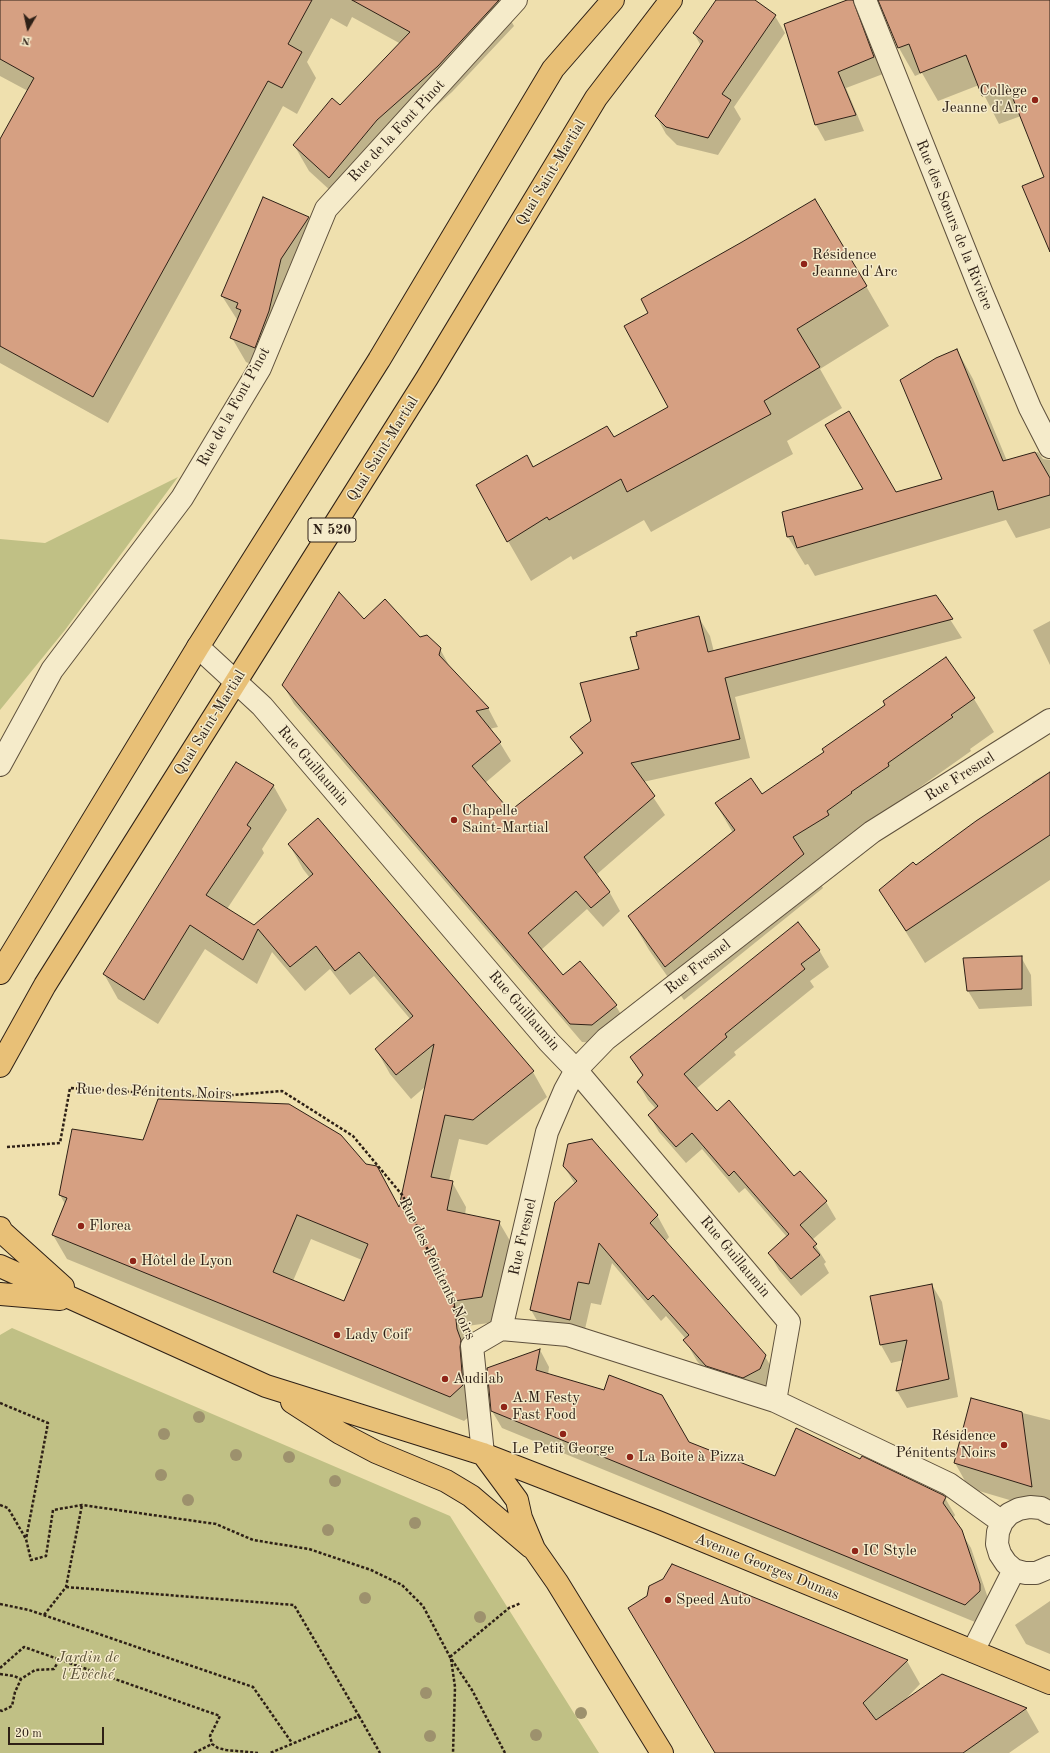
<!DOCTYPE html>
<meta charset="utf-8">
<style>
body{margin:0}
#map{position:relative;width:1050px;height:1753px;overflow:hidden;background:#efe0ae;font-family:"Old Standard TT",serif}
canvas{display:block}
.north{position:absolute;left:8px;top:8px;width:40px;height:40px;-webkit-text-stroke:3px #f5ebca;paint-order:stroke;rotate:189deg;font-size:11px;font-weight:700;line-height:16px;text-align:center;color:#2e2016}
.north::after{content:'';display:block;margin:auto;width:14px;height:18px;background:#2e2016;clip-path:polygon(50% 0,100% 100%,50% 72%,0 100%)}
.scale{position:absolute;left:8px;top:1727px;width:96px;height:18px;box-sizing:border-box;border:2px solid #2e2016;border-top:0;padding-left:5px;font-size:12px;line-height:14px;white-space:nowrap;color:#2e2016;-webkit-text-stroke:3px #f5ebca;paint-order:stroke}
</style>
<div id="map">
<canvas width="1050" height="1753"></canvas>
<div class="north">N</div>
<div class="scale">20 m</div>
</div>
<script>
const ctx = document.querySelector('canvas').getContext('2d');
ctx.lineJoin = 'round';
function paint(path, color) {
  ctx.fillStyle = color;
  ctx.fill(path, 'evenodd');
}
function poly(rows) {
  const path = new Path2D();
  for (const r of rows) {
    path.moveTo(r[0], r[1]);
    for (let i = 2; i < r.length; i += 2) path.lineTo(r[i], r[i + 1]);
  }
  return path;
}
function strokePath(path, color, width, dash) {
  ctx.strokeStyle = color;
  ctx.lineWidth = width;
  ctx.lineCap = dash ? 'butt' : 'round';
  ctx.setLineDash(dash || []);
  ctx.stroke(path);
}
function label(font, color, halo, rows, align = 'center') {
  ctx.font = font + ' "Old Standard TT",serif';
  ctx.lineWidth = 3;
  ctx.setLineDash([]);
  ctx.textBaseline = 'middle';
  ctx.strokeStyle = halo;
  ctx.fillStyle = color;
  for (const [text, x, y, turn = 0] of rows) {
    ctx.save();
    ctx.translate(x, y);
    ctx.rotate((+turn || 0) * Math.PI / 180);
    ctx.textAlign = isNaN(turn) ? turn : align;
    if (halo) ctx.strokeText(text, 0, 0);
    ctx.fillText(text, 0, 0);
    ctx.restore();
  }
}
const green = poly([
 [178,477,65,630,0,710,0,539,45,543],
 [12,1328,450,1516,599,1753,0,1753,0,1335]
]);
const shadow = poly([
 [0,0,499,0,514,26,452,92,392,146,344,203,309,171,294,145,340,106,401,44,352,17,347,27,331,18,307,62,316,78,297,114,283,106,108,423,0,363,0,142,28,91,0,76],
 [718,0,754,0,775,16,785,33,734,107,741,119,718,155,677,145,666,134,656,116,701,46,694,33],
 [850,0,853,0,861,15,883,74,846,88,864,131,825,141,816,125,785,24],
 [879,0,1050,0,1050,252,1046,177,1021,116,999,124,979,85,938,101,922,73,915,76,899,48],
 [263,198,308,218,322,243,269,372,246,362,232,338,238,321,222,296],
 [866,286,889,326,820,369,842,408,787,441,793,454,651,532,644,520,573,560,571,556,531,581,508,541,533,468,614,438,669,407],
 [957,350,973,379,1007,461,1038,452,1043,459,1050,460,1050,528,1016,538,1006,520,815,576,808,564,805,565,788,537,783,513,895,493,943,480],
 [935,596,962,638,735,697,750,758,643,782,665,815,596,875,610,893,620,911,603,927,587,909,541,950,563,976,616,1006,627,1025,603,1043,582,1042,294,704,283,685,364,621,420,638,440,649,451,669,488,708,498,727,489,729,500,743,511,761,485,783,510,812,582,755,572,738,592,721,640,670,699,618,710,636,714,652],
 [1050,621,1050,665,1033,630],
 [946,659,974,699,994,732,970,749,971,751,906,797,908,800,813,870,823,888,684,1000,649,950,629,916,733,833,716,804,762,796,825,753],
 [1050,772,1050,880,925,963,880,890,1034,785,1032,782],
 [273,785,287,810,262,849,264,853,227,909,254,926,310,878,303,869,289,844,318,820,533,1072,547,1097,487,1145,459,1139,449,1181,452,1182,466,1207,465,1215,499,1222,513,1246,496,1322,467,1326,477,1410,464,1421,67,1259,53,1235,65,1204,60,1195,400,1209,426,1086,411,1099,390,1074,376,1049,411,1020,374,976,350,995,330,969,305,991,272,952,257,984,205,949,158,1024,118,999,104,974],
 [311,1239,362,1260,344,1302,293,1281],
 [819,950,829,967,810,981,814,987,734,1052,736,1055,696,1089,717,1113,826,1202,836,1219,812,1240,826,1262,824,1264,829,1273,801,1296,779,1270,769,1253,787,1237,745,1188,739,1193,702,1149,686,1163,659,1132,649,1115,656,1109,648,1100,638,1083,643,1077,631,1058],
 [1021,957,1031,975,1032,1006,979,1009,968,991],
 [564,1166,657,1215,669,1237,665,1242,765,1356,777,1378,772,1391,720,1388,697,1361,685,1340,686,1339,666,1316,661,1321,612,1263,601,1305,591,1303,582,1342,543,1331,531,1310,575,1184],
 [932,1285,942,1302,958,1397,907,1408,897,1391,904,1360,891,1363,881,1345,871,1296],
 [540,1350,549,1367,548,1375,688,1442,775,1477,861,1460,945,1498,955,1515,953,1519,971,1548,991,1607,975,1622,502,1428,492,1411],
 [972,1400,1050,1420,1050,1512,969,1488,955,1463],
 [672,1565,907,1661,920,1684,901,1704,942,1676,1026,1709,1039,1732,1009,1753,715,1753,648,1596,663,1580],
 [1050,1601,1050,1654,1026,1644,1015,1625]
]);
const building = poly([
 [0,0,312,0,288,44,302,52,282,88,268,81,93,397,0,346,0,139,34,78,0,59,0,0],
 [352,0,499,0,438,66,377,120,329,178,293,145,332,98,340,105,410,32,352,0],
 [716,0,755,0,776,15,722,94,731,100,708,138,666,127,655,116,703,41,693,33,716,0],
 [847,0,853,0,874,57,838,72,856,115,815,125,784,24,847,0],
 [878,0,1050,0,1050,252,1022,186,1044,177,1008,86,982,96,966,55,920,73,909,44,898,48,878,0],
 [263,197,309,217,281,259,269,311,255,348,230,338,241,310,236,308,238,303,221,296,263,197],
 [815,199,867,286,797,329,820,367,764,401,771,414,627,492,621,479,549,520,547,517,507,542,476,485,527,455,533,467,607,426,614,437,668,407,624,326,648,313,641,299,742,242,815,199],
 [957,349,1003,461,1035,452,1050,478,1050,495,998,510,993,491,797,548,793,536,787,537,782,512,863,489,825,425,849,411,896,492,942,479,900,380,936,358,957,349],
 [339,592,364,619,385,599,420,637,427,635,441,648,439,655,489,708,476,711,501,742,472,766,510,811,583,753,570,737,591,721,580,683,639,669,630,637,637,636,636,632,699,616,708,652,936,595,953,619,725,678,740,739,631,763,655,796,584,857,610,892,591,908,576,891,528,933,563,975,580,961,617,1005,592,1025,570,1024,282,685,339,592],
 [946,657,975,698,951,715,953,717,888,763,889,766,851,792,852,793,827,811,829,815,793,837,804,854,665,967,628,916,735,830,715,803,751,778,762,794,824,752,822,749,885,705,883,701,946,657],
 [236,762,274,785,247,825,251,828,206,895,254,925,313,874,288,844,318,818,534,1071,473,1120,445,1115,431,1177,453,1181,447,1210,500,1221,482,1297,454,1301,457,1329,461,1340,460,1347,463,1385,450,1397,52,1235,67,1198,59,1195,72,1129,143,1140,158,1099,289,1104,341,1135,366,1164,377,1166,399,1207,434,1044,396,1075,375,1049,413,1016,359,952,335,971,316,946,290,967,258,929,243,960,190,925,144,1000,103,974,236,762],
 [297,1215,368,1244,344,1301,273,1272,297,1215],
 [1050,772,1050,835,906,931,879,890,913,862,916,865,976,821,1050,772],
 [798,922,820,950,801,964,805,969,725,1034,727,1037,684,1074,717,1111,729,1100,794,1176,800,1171,827,1201,800,1225,817,1244,813,1247,820,1255,791,1279,768,1253,789,1234,734,1171,729,1176,692,1133,676,1147,648,1115,658,1106,637,1082,643,1075,630,1057,798,922],
 [1022,956,1022,989,967,991,963,958,1022,956],
 [592,1139,658,1215,650,1223,766,1355,760,1369,743,1378,706,1366,683,1340,689,1335,653,1295,648,1300,599,1243,589,1284,578,1282,570,1320,530,1310,555,1202,577,1181,563,1166,568,1144,592,1139],
 [932,1284,949,1379,896,1391,907,1340,880,1345,870,1296,932,1284],
 [540,1349,536,1370,604,1390,609,1375,662,1395,689,1442,775,1476,796,1428,860,1459,862,1456,943,1495,946,1497,943,1503,962,1530,980,1584,980,1591,965,1605,491,1411,487,1368,540,1349],
 [971,1398,1022,1412,1032,1487,954,1463,971,1398],
 [672,1564,908,1660,863,1703,876,1720,942,1674,1027,1708,963,1753,715,1753,628,1608,647,1596,649,1586,663,1579,672,1564]
]);
const path = poly([
 [7,1147,60,1143,70,1088,209,1097,282,1091,353,1136,403,1196,460,1320],
 [0,1403,48,1423,26,1539],
 [0,1505,8,1508,26,1539,31,1560,46,1556,53,1510,82,1505,216,1524,253,1540,309,1549,371,1570,402,1585,423,1606,450,1657,472,1690,505,1753],
 [66,1587,294,1605,359,1716,270,1753],
 [0,1604,29,1610,253,1687,292,1743],
 [44,1615,66,1587,82,1505],
 [450,1657,509,1608,521,1603],
 [451,1659,455,1687,453,1753],
 [0,1668,24,1647,220,1716,210,1736,212,1744,218,1748,226,1750,258,1753],
 [0,1674,14,1676,21,1679],
 [0,1710,2,1711,12,1706,15,1692,21,1679,35,1670,54,1669,59,1660],
 [359,1716,380,1753],
 [194,1753,212,1744]
]);
const minor = poly([
 [865,0,981,291,1030,408,1050,447],
 [198,647,262,706,549,1042,576,1070,789,1322,775,1401],
 [0,765,52,670,182,498,260,368,326,209,516,0],
 [501,1329,547,1132,565,1090,576,1070,606,1039,872,832,1050,720],
 [483,1454,472,1346,501,1329,568,1335,775,1401,949,1484,1002,1522],
 [1050,1513,1041,1508,1030,1507,1019,1509,1009,1514,1002,1522,998,1532,997,1544,1000,1554,1006,1563,1014,1570,1025,1573,1036,1573,1050,1567],
 [973,1651,1014,1570]
]);
const major = poly([
 [0,973,198,647,379,360,553,69,613,0],
 [0,1066,45,985,427,378,596,98,671,0],
 [0,1228,2,1232,63,1287],
 [0,1266,266,1386,483,1454,658,1522,1050,1683],
 [0,1294,60,1299],
 [292,1402,340,1433,376,1452,446,1481,471,1496,531,1547],
 [483,1454,517,1500,521,1518,534,1549,557,1582,662,1753]
]);
const trees = [
 [199,1417],
 [164,1434],
 [236,1455],
 [289,1457],
 [161,1475],
 [335,1481],
 [188,1500],
 [415,1523],
 [328,1530],
 [365,1598],
 [480,1617],
 [426,1693],
 [581,1713],
 [536,1735],
 [430,1736]
];
const markers = [
 [1035,100,4,"#8f2418"],
 [804,264,4,"#8f2418"],
 [454,820,4,"#8f2418"],
 [81,1226,4,"#8f2418"],
 [133,1261,4,"#8f2418"],
 [337,1335,4,"#8f2418"],
 [445,1379,4,"#8f2418"],
 [504,1407,4,"#8f2418"],
 [563,1434,4,"#8f2418"],
 [1004,1445,4,"#8f2418"],
 [630,1457,4,"#8f2418"],
 [855,1551,4,"#8f2418"],
 [668,1600,4,"#8f2418"]
];
const shields = [
 [332,530,48]
];
const shieldNames = [
 ["N 520",332,530]
];
const poiNames = [
 ["Collège",1027,91,"right"],
 ["Jeanne d'Arc",1027,108,"right"],
 ["Résidence",812,255],
 ["Jeanne d'Arc",812,272],
 ["Chapelle",462,811],
 ["Saint-Martial",462,828],
 ["Florea",89,1226],
 ["Hôtel de Lyon",141,1261],
 ["Lady Coif'",345,1335],
 ["Audilab",453,1379],
 ["A.M Festy",512,1398],
 ["Fast Food",512,1415],
 ["Résidence",996,1436,"right"],
 ["Pénitents Noirs",996,1453,"right"],
 ["Le Petit George",563,1449,"center"],
 ["La Boite à Pizza",638,1457],
 ["IC Style",863,1551],
 ["Speed Auto",676,1600]
];
const streetNames = [
 ["Rue de la Font Pinot",397,131,-47],
 ["Quai Saint-Martial",551,173,-59],
 ["Rue des Sœurs de la Rivière",954,225,68],
 ["Rue de la Font Pinot",234,407,-61],
 ["Quai Saint-Martial",383,449,-58],
 ["Quai Saint-Martial",210,723,-58],
 ["Rue Guillaumin",313,766,49],
 ["Rue Fresnel",960,777,-32],
 ["Rue Fresnel",698,967,-38],
 ["Rue Guillaumin",524,1011,49],
 ["Rue des Pénitents Noirs",154,1092,2],
 ["Rue Fresnel",523,1237,-77],
 ["Rue Guillaumin",735,1257,50],
 ["Rue des Pénitents Noirs",437,1269,64],
 ["Avenue Georges Dumas",767,1567,22]
];
const parkNames = [
 ["Jardin de",88,1658],
 ["l'Évêché",88,1675]
];
paint(green, '#c0c085');
paint(shadow, '#0003');
paint(building, '#d6a082');
strokePath(building, '#2e2016', 1);
strokePath(minor, '#5e503c', 24);
strokePath(major, '#2e2016', 24);
strokePath(path, '#2e2016', 2.5, [3, 2]);
strokePath(minor, '#f5ebca', 22);
strokePath(major, '#e8c077', 22);
ctx.fillStyle = '#9d916d';
for (const [x, y] of trees) {
  ctx.beginPath();
  ctx.arc(x, y, 6, 0, 2 * Math.PI);
  ctx.fill();
}
for (const [x, y, r, color] of markers) {
  const dot = new Path2D();
  dot.arc(x, y, r, 0, 2 * Math.PI);
  ctx.fillStyle = color;
  ctx.fill(dot);
  strokePath(dot, '#f5ebca', 1.5);
}
for (const [x, y, w] of shields) {
  const box = new Path2D();
  box.roundRect(x - w / 2, y - 12, w, 24, 3);
  ctx.fillStyle = '#f5ebca';
  ctx.fill(box);
  strokePath(box, '#2e2016', 1);
}
label('bold 14px', '#2e2016', null, shieldNames);
label('15px', '#2e2016', '#f5ebca', poiNames, 'left');
label('15px', '#2e2016', '#f5ebca', streetNames);
label('italic 15px', '#5a5037', '#f5ebca', parkNames);
</script>
